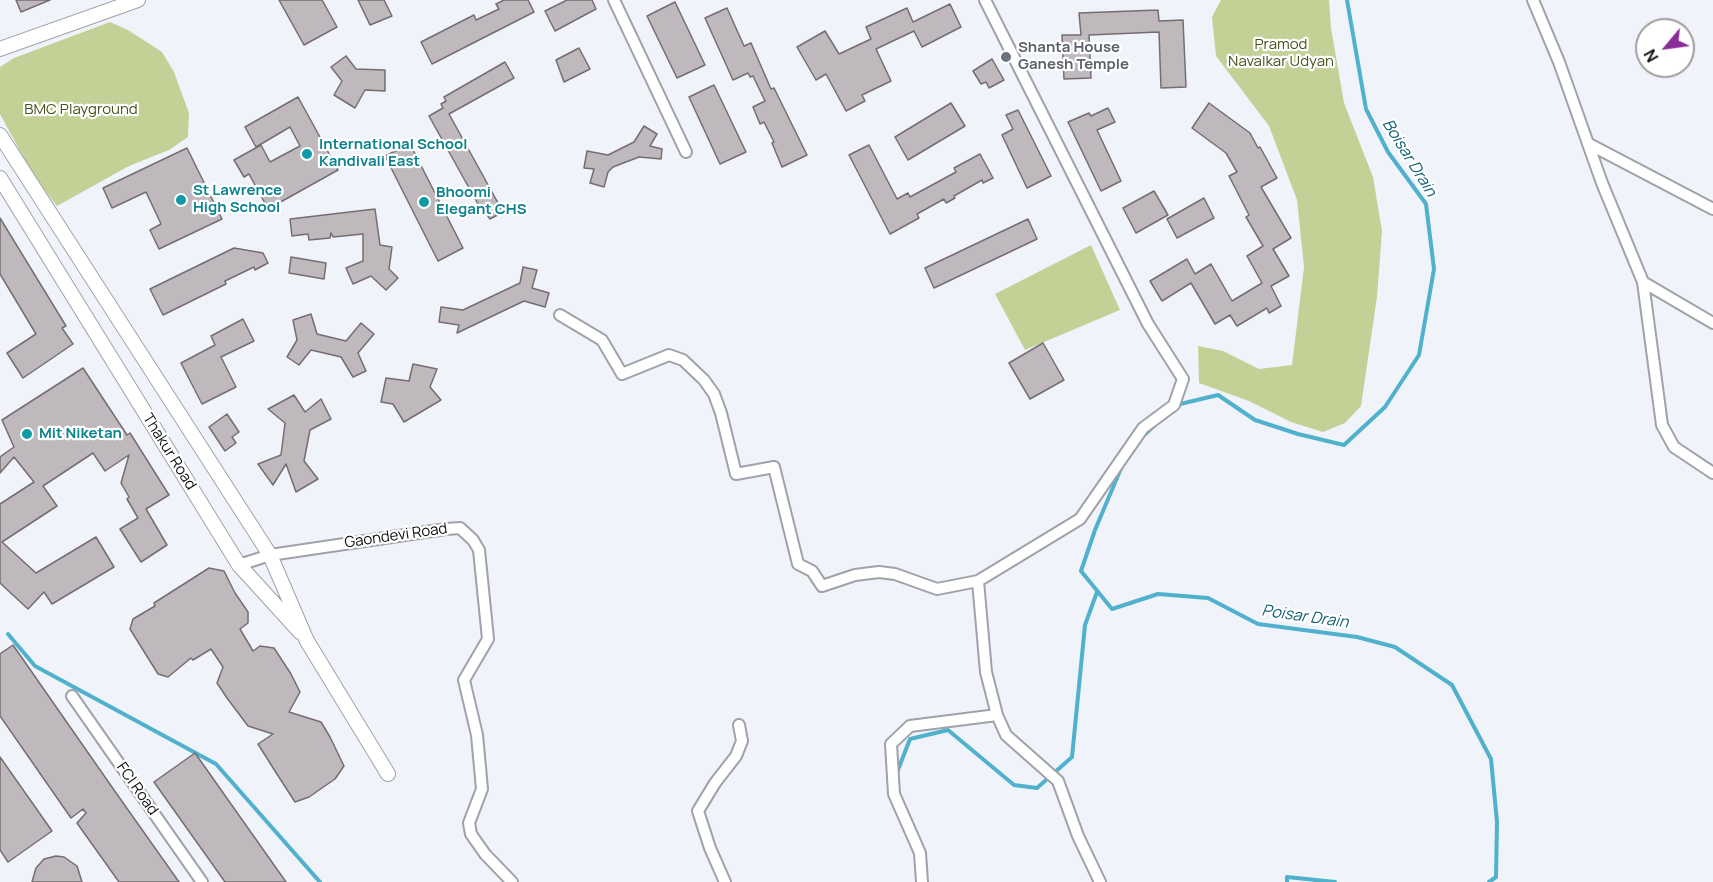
<!DOCTYPE html>
<style>
body{margin:0}
#map{position:relative;width:1713px;height:882px;overflow:hidden;background:#f1f3fb;font-family:Manrope,sans-serif}
canvas{display:block}
.north{position:absolute;left:1635px;top:18px;width:60px;height:60px;box-sizing:border-box;background:#fff;border:2px solid #9e9e9f;border-radius:50%;rotate:241deg;font-size:16px;font-weight:700;line-height:24px;text-align:center;color:#0c0d10}
.north::after{content:'';display:block;margin:auto;width:21px;height:27px;background:#8a2d98;clip-path:polygon(50% 0,100% 100%,50% 72%,0 100%)}
</style>
<div id="map">
<canvas width="1713" height="882"></canvas>
<div class="north">N</div>
</div>
<script>
const ctx = document.querySelector('canvas').getContext('2d');
ctx.lineJoin = 'round';
function paint(path, color) {
  ctx.fillStyle = color;
  ctx.fill(path, 'evenodd');
}
function poly(rows) {
  const path = new Path2D();
  for (const r of rows) {
    path.moveTo(r[0], r[1]);
    for (let i = 2; i < r.length; i += 2) path.lineTo(r[i], r[i + 1]);
  }
  return path;
}
function strokePath(path, color, width, dash) {
  ctx.strokeStyle = color;
  ctx.lineWidth = width;
  ctx.lineCap = dash ? 'butt' : 'round';
  ctx.setLineDash(dash || []);
  ctx.stroke(path);
}
function label(font, color, halo, rows, align = 'center') {
  ctx.font = font + ' Manrope,sans-serif';
  ctx.lineWidth = 4.5;
  ctx.setLineDash([]);
  ctx.textBaseline = 'middle';
  ctx.strokeStyle = halo;
  ctx.fillStyle = color;
  for (const [text, x, y, turn = 0] of rows) {
    ctx.save();
    ctx.translate(x, y);
    ctx.rotate((+turn || 0) * Math.PI / 180);
    ctx.textAlign = isNaN(turn) ? turn : align;
    if (halo) ctx.strokeText(text, 0, 0);
    ctx.fillText(text, 0, 0);
    ctx.restore();
  }
}
const green = poly([
 [1221,0,1329,0,1331,28,1344,103,1373,177,1382,231,1377,297,1361,406,1345,423,1323,432,1291,422,1249,401,1199,383,1198,346,1223,351,1259,369,1292,365,1304,267,1297,200,1269,126,1216,56,1212,17],
 [110,22,128,30,162,52,174,72,189,113,188,137,169,150,129,166,57,206,33,175,0,114,0,67,14,58],
 [1091,245,1120,310,1025,350,995,294]
]);
const stream = poly([
 [1176,405,1218,395,1255,420,1298,434,1344,445,1385,407,1419,355,1434,269,1426,204,1388,152,1366,109,1347,0],
 [1141,438,1155,425],
 [1122,466,1095,530,1081,571,1112,609,1158,594,1208,598,1258,624,1357,637,1395,647,1452,685,1491,759,1497,822,1496,877,1489,882],
 [8,634,35,666,216,764,320,882],
 [896,775,910,739,948,730,1014,785,1037,788,1072,757,1085,625,1097,592],
 [1287,882,1287,877,1335,882]
]);
const building = poly([
 [16,0,50,0,21,12,16,0],
 [279,0,322,0,337,27,304,45,279,0],
 [358,0,384,0,392,16,370,25,358,0],
 [504,0,528,0,534,12,432,64,421,42,474,15,476,20,499,9,496,4,504,0],
 [567,0,592,0,596,9,555,31,545,11,567,0],
 [675,2,705,65,677,78,647,16,675,2],
 [950,4,961,27,922,47,914,31,876,49,891,81,862,95,865,101,846,111,826,74,816,80,797,47,825,31,839,54,871,39,866,27,907,8,913,22,950,4],
 [727,8,744,46,751,43,771,89,774,88,807,155,782,167,772,143,774,142,764,122,760,124,753,107,765,101,753,76,750,77,748,73,733,80,705,18,727,8],
 [1158,10,1159,21,1183,20,1186,87,1161,88,1159,32,1089,35,1091,78,1064,79,1062,35,1081,35,1079,13,1158,10],
 [579,48,590,69,564,82,556,60,579,48],
 [346,56,356,69,385,70,385,91,365,90,355,108,334,95,342,81,331,67,346,56],
 [992,59,1004,80,989,88,986,82,981,84,973,71,992,59],
 [505,62,514,78,449,114,503,212,490,219,485,212,483,213,429,116,443,108,441,104,446,101,444,97,505,62],
 [714,85,746,152,720,164,689,97,714,85],
 [298,97,338,170,268,209,249,174,244,177,234,160,261,145,270,162,300,146,290,127,256,147,245,127,298,97],
 [951,103,965,126,908,160,895,137,951,103],
 [1209,103,1250,133,1258,148,1260,147,1277,178,1261,187,1291,238,1273,249,1289,276,1271,286,1281,306,1269,313,1267,308,1237,326,1230,315,1215,324,1191,283,1162,301,1150,281,1187,259,1195,274,1211,264,1232,301,1262,283,1247,256,1263,246,1246,217,1249,215,1229,176,1237,172,1226,153,1192,128,1209,103],
 [1108,108,1115,122,1097,130,1121,181,1101,191,1068,122,1089,113,1091,116,1108,108],
 [1018,110,1051,176,1027,188,1002,135,1013,129,1006,115,1018,110],
 [644,126,657,134,650,146,662,149,661,159,639,157,613,167,608,172,604,187,590,183,594,169,584,168,587,151,608,155,634,142,644,126],
 [410,144,463,248,438,261,385,156,410,144],
 [869,145,897,199,908,193,910,197,956,172,954,168,980,154,993,178,983,183,982,180,954,196,955,198,946,203,944,199,917,214,919,218,890,234,849,155,869,145],
 [187,148,222,219,159,249,150,230,161,224,146,192,112,208,103,188,187,148],
 [1154,191,1168,215,1136,233,1123,208,1154,191],
 [1204,198,1214,218,1177,238,1167,219,1204,198],
 [375,209,380,245,392,247,389,269,398,278,386,290,371,276,353,284,346,268,363,261,363,234,333,237,331,233,330,238,309,240,308,234,292,236,290,219,375,209],
 [0,218,66,326,62,328,73,344,23,378,7,353,36,334,0,274,0,218],
 [1028,219,1037,239,934,288,925,268,1028,219],
 [234,248,263,253,268,263,255,270,254,267,225,281,226,284,163,315,150,289,234,248],
 [291,257,326,263,324,279,289,273,291,257],
 [523,267,537,270,532,288,549,293,545,307,524,301,457,333,459,325,439,322,441,307,463,310,520,283,523,267],
 [311,314,317,334,346,341,361,323,374,334,358,353,366,371,353,377,341,357,311,350,299,365,287,357,297,340,293,320,311,314],
 [243,319,254,341,221,357,236,387,202,404,181,363,215,345,211,336,243,319],
 [1043,343,1064,380,1030,399,1009,363,1043,343],
 [413,364,437,369,430,387,441,400,404,422,393,404,381,402,386,378,409,381,413,364],
 [83,368,127,435,130,433,169,495,146,509,167,545,141,562,120,529,138,518,127,499,129,497,121,483,129,455,105,471,93,453,43,486,57,506,2,542,36,573,96,537,114,567,52,604,44,592,28,609,0,583,0,504,34,482,14,457,0,473,0,457,14,447,2,420,83,368],
 [294,395,305,412,321,399,331,419,310,430,304,461,318,479,296,492,286,464,273,485,258,464,281,455,285,423,268,409,294,395],
 [227,414,239,432,232,437,236,443,225,451,209,427,227,414],
 [209,568,224,571,235,593,248,612,248,623,240,629,253,651,260,646,274,648,291,674,300,692,289,712,321,722,330,737,344,766,335,779,309,797,295,802,275,771,258,744,273,734,248,726,227,698,217,683,223,667,211,649,193,660,191,658,168,677,158,674,130,629,133,619,155,606,154,603,209,568],
 [13,645,114,790,179,882,119,882,77,823,86,813,83,809,71,818,0,716,0,654,13,645],
 [195,753,286,882,225,882,154,782,195,753],
 [0,757,52,831,8,862,0,850,0,757],
 [56,856,64,857,77,866,82,882,32,882,36,868,44,859,56,856]
]);
const minor = poly([
 [614,0,686,152],
 [1533,0,1559,62,1602,183,1643,282,1662,425,1674,447,1713,473],
 [1589,144,1713,209],
 [1643,282,1713,323],
 [560,315,602,340,622,374,669,355,683,360,704,380,714,394,721,413,736,474,774,467,798,564,812,571,822,586,855,575,879,572,895,574,937,589,978,581,1080,519,1143,428,1174,405,1183,379,1148,324,985,0],
 [239,565,270,555,446,529,460,528,473,540,479,550,488,639,464,680,477,735,482,789,469,823,471,834,485,854,512,882],
 [978,581,986,672,997,715,1006,735,1058,781,1078,836,1100,882],
 [72,696,202,882],
 [725,882,710,848,698,811,715,783,736,756,742,741,739,725],
 [922,882,920,853,894,794,891,744,910,726,997,715]
]);
const tertiary = poly([
 [0,49,138,0],
 [0,135,270,555,307,641,388,774],
 [0,178,239,565,300,632]
]);
const markers = [
 [1006,57,6,"#6b7280"],
 [307,154,6,"#0f9aa8"],
 [181,200,6,"#0f9aa8"],
 [424,202,6,"#0f9aa8"],
 [27,434,6,"#0f9aa8"]
];
const parkNames = [
 ["Pramod",1281,45],
 ["Navalkar Udyan",1281,62],
 ["BMC Playground",81,110]
];
const worshipNames = [
 ["Shanta House",1018,48],
 ["Ganesh Temple",1018,65]
];
const cultureNames = [
 ["International School",319,145],
 ["Kandivali East",319,162],
 ["St Lawrence",193,191],
 ["High School",193,208],
 ["Bhoomi",436,193],
 ["Elegant CHS",436,210],
 ["Mit Niketan",39,434]
];
const streetNames = [
 ["Thakur Road",169,452,58],
 ["Gaondevi Road",396,536,-8],
 ["FCI Road",137,789,55]
];
const waterNames = [
 ["Boisar Drain",1409,158,58],
 ["Poisar Drain",1305,617,8]
];
paint(green, '#c3d197');
strokePath(stream, '#50b1cc', 4);
paint(building, '#bfb8bd');
strokePath(building, '#746e72', 1.5);
strokePath(minor, '#a0a2a9', 14);
strokePath(tertiary, '#a0a2a9', 16);
strokePath(minor, '#fff', 10);
strokePath(tertiary, '#fff', 14);
for (const [x, y, r, color] of markers) {
  const dot = new Path2D();
  dot.arc(x, y, r, 0, 2 * Math.PI);
  ctx.fillStyle = color;
  ctx.fill(dot);
  strokePath(dot, '#fff', 2);
}
label('15px', '#48521d', '#fff', parkNames);
label('bold 15px', '#5b616d', '#fff', worshipNames, 'left');
label('bold 15px', '#0d838f', '#fff', cultureNames, 'left');
label('15px', '#0c0d10', '#fff', streetNames);
label('italic 16px', '#126174', '#fff', waterNames);
</script>
